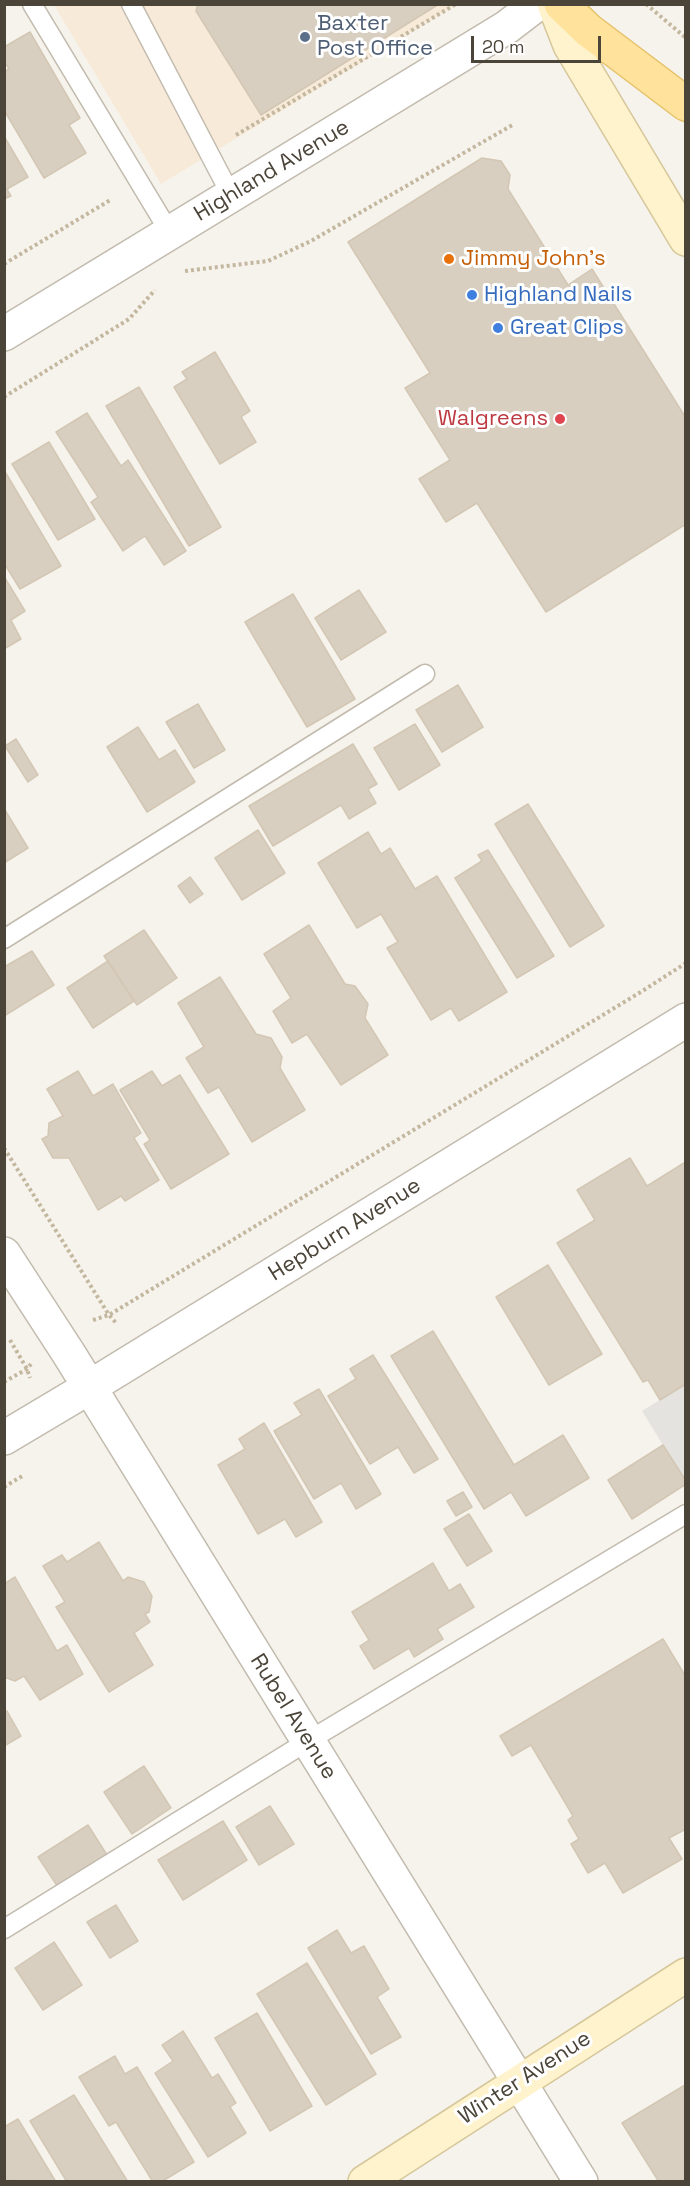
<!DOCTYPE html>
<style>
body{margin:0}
#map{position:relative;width:690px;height:2186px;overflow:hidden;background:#f6f3ec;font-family:"Space Grotesk",sans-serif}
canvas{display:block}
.frame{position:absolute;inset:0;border:6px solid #4b4439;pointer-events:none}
.scale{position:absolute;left:471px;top:36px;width:130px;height:27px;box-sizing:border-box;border:3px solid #4b4439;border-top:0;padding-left:8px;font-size:18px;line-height:21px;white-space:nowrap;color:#4b4439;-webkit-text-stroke:4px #fff;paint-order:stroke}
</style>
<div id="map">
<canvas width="690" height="2186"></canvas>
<div class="frame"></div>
<div class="scale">20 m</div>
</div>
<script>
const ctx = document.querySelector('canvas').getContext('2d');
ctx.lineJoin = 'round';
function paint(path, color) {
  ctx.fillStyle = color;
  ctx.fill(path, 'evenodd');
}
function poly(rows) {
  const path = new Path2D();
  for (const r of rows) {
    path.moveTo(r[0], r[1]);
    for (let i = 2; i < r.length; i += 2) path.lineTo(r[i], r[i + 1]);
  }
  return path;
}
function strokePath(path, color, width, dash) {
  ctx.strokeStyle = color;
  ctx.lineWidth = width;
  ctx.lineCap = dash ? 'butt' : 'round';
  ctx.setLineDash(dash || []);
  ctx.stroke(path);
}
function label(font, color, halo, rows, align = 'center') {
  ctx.font = font + ' "Space Grotesk",sans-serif';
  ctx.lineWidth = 6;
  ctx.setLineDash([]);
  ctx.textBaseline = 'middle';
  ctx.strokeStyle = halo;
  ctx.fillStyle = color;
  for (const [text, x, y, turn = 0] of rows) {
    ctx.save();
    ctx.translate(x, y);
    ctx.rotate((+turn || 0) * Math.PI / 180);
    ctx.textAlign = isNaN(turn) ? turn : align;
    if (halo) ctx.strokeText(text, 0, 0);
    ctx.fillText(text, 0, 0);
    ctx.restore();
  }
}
const commercial = poly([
 [54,5,456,5,161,184]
]);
const parking = poly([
 [685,1384,685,1481,642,1411]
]);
const building = poly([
 [198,4,439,4,261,115,196,11,198,4],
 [30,32,80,118,69,125,86,153,44,178,4,110,4,72,9,69,4,61,4,47,30,32],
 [4,136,28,177,7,189,11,196,4,199,4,136],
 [482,158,501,161,510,175,508,189,568,285,592,269,686,418,686,524,546,612,477,503,446,522,419,479,450,460,405,388,430,373,348,242,482,158],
 [215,352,250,411,241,417,256,442,220,464,174,387,187,379,182,372,215,352],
 [139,387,221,527,189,546,106,406,139,387],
 [87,413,121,466,128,460,186,551,164,565,145,536,123,551,91,502,98,497,56,432,87,413],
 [49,442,95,519,58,540,12,464,49,442],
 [4,470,61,566,20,589,4,563,4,470],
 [5,578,25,611,11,620,21,639,4,649,5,578],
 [359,590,386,632,341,660,315,618,359,590],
 [293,594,355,699,307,727,245,622,293,594],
 [458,685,483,727,442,752,416,710,458,685],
 [198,704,225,750,194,768,166,722,198,704],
 [415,724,440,765,399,790,374,748,415,724],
 [138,727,159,760,175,750,195,782,147,812,107,747,138,727],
 [16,739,38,775,28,782,5,746,16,739],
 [353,744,377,784,368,789,376,803,349,819,341,805,273,846,249,806,353,744],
 [528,804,604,926,570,947,495,824,528,804],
 [5,810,28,848,4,863,4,811,5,810],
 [258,830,285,873,242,900,215,858,258,830],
 [368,832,381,854,390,848,415,889,437,876,507,992,459,1021,451,1008,431,1020,387,948,398,942,381,914,357,928,318,863,368,832],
 [488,850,554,956,517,978,455,878,482,861,478,855,488,850],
 [190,877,203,894,190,903,178,886,190,877],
 [309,925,345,984,355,986,368,1004,365,1018,388,1055,341,1085,307,1034,292,1043,273,1011,291,998,264,954,309,925],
 [144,930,177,978,137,1005,104,956,144,930],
 [32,951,54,985,4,1016,4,967,32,951],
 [108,961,134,1001,93,1028,67,988,108,961],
 [220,977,256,1034,271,1038,282,1057,280,1068,305,1110,252,1142,219,1087,208,1093,186,1058,204,1047,178,1003,220,977],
 [78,1071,93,1096,113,1084,141,1133,134,1138,159,1180,125,1201,121,1196,98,1210,69,1158,53,1158,42,1139,48,1136,49,1123,63,1116,47,1089,78,1071],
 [152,1071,162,1086,180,1075,229,1154,171,1189,144,1144,150,1140,120,1090,152,1071],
 [630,1158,647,1186,684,1163,686,1166,686,1384,660,1400,648,1380,643,1382,557,1243,595,1220,577,1190,630,1158],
 [548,1265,602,1354,549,1385,496,1297,548,1265],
 [433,1331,514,1465,563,1435,589,1478,526,1516,511,1492,484,1509,391,1356,433,1331],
 [373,1355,438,1459,414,1473,398,1447,370,1464,328,1396,356,1379,350,1369,373,1355],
 [319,1389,381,1494,356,1509,341,1483,314,1499,274,1431,302,1415,294,1403,319,1389],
 [264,1423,322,1522,296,1537,285,1519,258,1534,218,1465,245,1449,239,1439,264,1423],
 [663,1445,686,1481,686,1484,632,1519,608,1480,663,1445],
 [463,1492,472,1507,456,1516,447,1501,463,1492],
 [469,1514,492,1551,467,1566,444,1529,469,1514],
 [99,1542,123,1581,128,1577,144,1582,152,1596,149,1612,145,1614,150,1622,134,1633,153,1665,109,1692,56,1607,65,1602,43,1566,62,1555,67,1562,99,1542],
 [433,1563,449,1591,460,1584,474,1607,437,1629,443,1639,414,1657,409,1648,374,1669,360,1646,369,1640,352,1612,433,1563],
 [15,1577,57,1651,67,1645,83,1674,40,1700,24,1676,15,1681,4,1677,4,1584,15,1577],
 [663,1639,686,1677,686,1829,669,1838,682,1859,623,1893,605,1863,588,1873,571,1844,579,1839,568,1820,573,1816,531,1745,512,1756,500,1736,663,1639],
 [7,1711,21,1736,4,1746,4,1712,7,1711],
 [144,1766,171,1808,132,1834,104,1792,144,1766],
 [270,1806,294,1844,259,1865,236,1827,270,1806],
 [223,1821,247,1860,183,1900,158,1860,223,1821],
 [88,1825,107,1855,58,1887,38,1857,88,1825],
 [116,1905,138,1941,110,1958,87,1922,116,1905],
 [337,1930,351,1953,364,1946,389,1989,377,1997,401,2037,371,2054,308,1948,337,1930],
 [54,1942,82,1985,43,2010,15,1968,54,1942],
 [307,1963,376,2074,326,2105,257,1994,307,1963],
 [257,2013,312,2106,270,2131,215,2038,257,2013],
 [183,2031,212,2078,218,2074,236,2103,230,2107,246,2133,208,2157,155,2073,173,2061,162,2045,183,2031],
 [115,2056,125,2074,137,2067,194,2162,161,2182,153,2182,116,2122,109,2126,79,2077,115,2056],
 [685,2085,686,2180,659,2182,622,2123,685,2085],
 [74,2095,128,2182,67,2182,30,2121,74,2095],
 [18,2119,56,2182,4,2180,4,2127,18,2119]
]);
const path = poly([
 [646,4,686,38],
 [236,135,456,4],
 [4,264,112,199],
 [185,271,268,261,311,241,514,124],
 [4,397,129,319,155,290],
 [4,1148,109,1315,117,1324],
 [93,1320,109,1315,644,990,686,963],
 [10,1340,27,1369,30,1378],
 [4,1382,27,1369,31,1364],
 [4,1487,24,1475]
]);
const lane = poly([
 [32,4,170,233],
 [131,4,231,195],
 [4,939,425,674],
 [4,1929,308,1741,686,1514]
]);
const street = poly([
 [4,334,507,27,537,4],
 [4,1254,69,1354,581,2182],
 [4,1438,88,1388,686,1020]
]);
const secondary = poly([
 [554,4,570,45,686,239],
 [365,2182,686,1975]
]);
const primary = poly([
 [561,4,588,30,686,104]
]);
const markers = [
 [305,37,6,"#5c6f8a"],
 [449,259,6,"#e8710a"],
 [472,295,6,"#3f7fe0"],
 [498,328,6,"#3f7fe0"],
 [560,419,6,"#e0444e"]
];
const serviceNames = [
 ["Baxter",317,24],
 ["Post Office",317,49]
];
const streetNames = [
 ["Highland Avenue",272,171,-31],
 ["Hepburn Avenue",345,1230,-32],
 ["Rubel Avenue",293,1717,58],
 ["Winter Avenue",525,2078,-33]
];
const foodNames = [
 ["Jimmy John's",461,259]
];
const shopNames = [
 ["Highland Nails",484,295],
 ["Great Clips",510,328]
];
const healthNames = [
 ["Walgreens",548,419]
];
paint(commercial, '#f7ead8');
paint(parking, '#e5e3e0');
paint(building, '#d8cfc1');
strokePath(building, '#d3c7b4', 1.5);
strokePath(lane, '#c2bbae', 21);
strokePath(street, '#c2bbae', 36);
strokePath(secondary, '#d6c79b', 36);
strokePath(primary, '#e6c16a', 36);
strokePath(path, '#c4b79f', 4, [3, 3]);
strokePath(lane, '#fff', 18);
strokePath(street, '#fff', 33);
strokePath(secondary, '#fff3cd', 33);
strokePath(primary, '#ffe39c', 33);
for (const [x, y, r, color] of markers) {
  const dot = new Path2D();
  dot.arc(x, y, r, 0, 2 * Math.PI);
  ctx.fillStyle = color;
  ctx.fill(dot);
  strokePath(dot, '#fff', 2);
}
label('22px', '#4e5e75', '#fff', serviceNames, 'left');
label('22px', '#4b4439', '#fff', streetNames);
label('22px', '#c56008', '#fff', foodNames, 'left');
label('22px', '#366cbe', '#fff', shopNames, 'left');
label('22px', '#be3a42', '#fff', healthNames, 'right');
</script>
